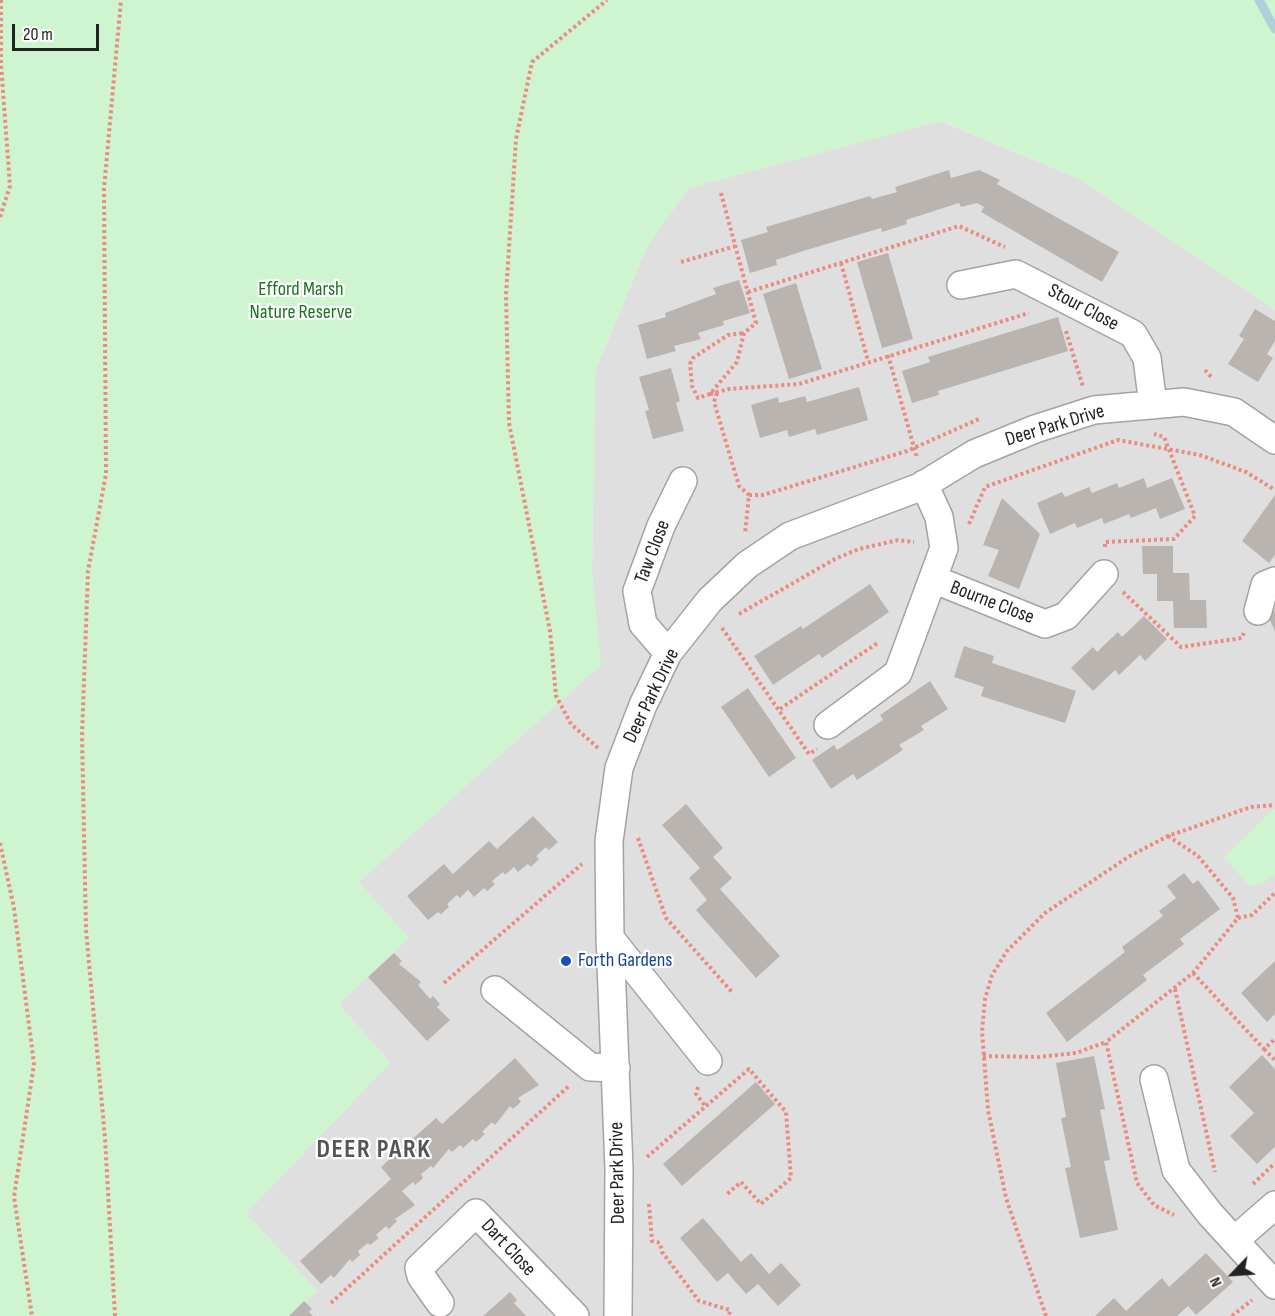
<!DOCTYPE html>
<style>
body{margin:0}
#map{position:relative;width:1275px;height:1316px;overflow:hidden;background:#f1eeea;font-family:"Sofia Sans Condensed",sans-serif}
canvas{display:block}
.north{position:absolute;left:1203px;top:1244px;width:60px;height:60px;-webkit-text-stroke:4px #fff;paint-order:stroke;rotate:245deg;font-size:16px;font-weight:700;line-height:24px;text-align:center;color:#222}
.north::after{content:'';display:block;margin:auto;width:21px;height:27px;background:#222;clip-path:polygon(50% 0,100% 100%,50% 72%,0 100%)}
.scale{position:absolute;left:12px;top:24px;width:87px;height:27px;box-sizing:border-box;border:3px solid #222;border-top:0;padding-left:8px;font-size:18px;line-height:21px;white-space:nowrap;color:#222;-webkit-text-stroke:4px #fff;paint-order:stroke}
</style>
<div id="map">
<canvas width="1275" height="1316"></canvas>
<div class="north">N</div>
<div class="scale">20 m</div>
</div>
<script>
const ctx = document.querySelector('canvas').getContext('2d');
ctx.lineJoin = 'round';
function paint(path, color) {
  ctx.fillStyle = color;
  ctx.fill(path, 'evenodd');
}
function poly(rows) {
  const path = new Path2D();
  for (const r of rows) {
    path.moveTo(r[0], r[1]);
    for (let i = 2; i < r.length; i += 2) path.lineTo(r[i], r[i + 1]);
  }
  return path;
}
function strokePath(path, color, width, dash) {
  ctx.strokeStyle = color;
  ctx.lineWidth = width;
  ctx.lineCap = dash ? 'butt' : 'round';
  ctx.setLineDash(dash || []);
  ctx.stroke(path);
}
function label(font, color, halo, rows, align = 'center') {
  ctx.font = font + ' "Sofia Sans Condensed",sans-serif';
  ctx.lineWidth = 4.5;
  ctx.setLineDash([]);
  ctx.textBaseline = 'middle';
  ctx.strokeStyle = halo;
  ctx.fillStyle = color;
  for (const [text, x, y, turn = 0] of rows) {
    ctx.save();
    ctx.translate(x, y);
    ctx.rotate((+turn || 0) * Math.PI / 180);
    ctx.textAlign = isNaN(turn) ? turn : align;
    if (halo) ctx.strokeText(text, 0, 0);
    ctx.fillText(text, 0, 0);
    ctx.restore();
  }
}
const residential = poly([
 [940,121,1079,179,1275,310,1275,1316,291,1316,317,1291,246,1213,390,1063,339,1004,408,938,359,882,600,665,592,573,595,372,646,249,688,188]
]);
const park = poly([
 [0,0,1275,0,1275,310,1079,179,941,121,688,188,646,249,595,372,592,573,601,665,359,882,409,938,339,1004,390,1063,246,1213,317,1291,291,1316,0,1316],
 [1273,809,1275,809,1275,875,1265,882,1249,886,1224,857]
]);
const stream = poly([
 [1259,0,1275,29]
]);
const building = poly([
 [949,170,951,178,979,170,1000,180,997,184,1119,252,1102,282,981,212,984,207,977,203,961,207,959,203,906,220,907,224,882,232,881,228,803,251,776,260,777,265,750,273,741,240,768,232,766,227,870,196,872,199,897,192,895,187],
 [888,253,913,339,882,348,857,262],
 [739,280,750,313,723,321,724,325,698,333,701,339,674,346,676,351,647,359,638,325,666,317,665,313,716,294,713,288],
 [796,283,822,369,789,379,763,294],
 [1255,309,1275,321,1275,341,1267,354,1273,358,1258,382,1228,364,1244,339,1239,336],
 [1058,317,1068,351,938,391,939,395,912,403,902,371,930,362,928,357],
 [671,368,680,401,676,403,684,431,653,439,645,411,649,410,639,377],
 [859,387,868,420,817,435,815,429,789,437,787,430,760,438,751,405,778,397,779,403,805,396,807,402],
 [1144,478,1147,488,1172,478,1185,509,1160,519,1156,508,1131,518,1129,514,1104,524,1102,518,1077,528,1075,523,1050,534,1037,503,1062,492,1065,497,1089,487,1092,493,1117,483,1119,488],
 [1275,495,1275,555,1269,563,1242,541],
 [1002,498,1040,534,1019,589,988,576,999,550,983,545],
 [1142,546,1173,546,1173,573,1189,573,1190,600,1206,600,1207,628,1174,628,1173,601,1157,601,1157,574,1143,574],
 [870,584,889,612,822,658,819,654,773,685,754,656,801,626,803,629],
 [1275,611,1275,631,1267,614],
 [1144,616,1167,639,1145,661,1140,655,1119,675,1115,670,1093,691,1071,668,1093,647,1097,652,1118,632,1122,637],
 [964,646,994,656,992,663,1076,691,1065,723,981,696,984,687,954,677],
 [930,681,948,709,921,726,924,730,899,745,903,750,857,780,853,774,831,789,812,760,834,745,837,750,883,720,880,715],
 [748,688,796,758,769,777,721,707],
 [686,804,723,848,713,857,732,878,720,889,780,956,756,978,696,910,707,900,689,878,700,868,662,825],
 [533,816,558,842,549,850,546,847,536,856,539,859,531,867,528,864,518,872,514,867,505,875,503,872,492,881,495,884,487,891,484,888,474,897,468,890,460,898,457,895,447,904,449,907,441,914,438,912,428,920,407,896,444,864,453,874,489,841,497,849],
 [1184,873,1193,884,1198,880,1220,909,1180,939,1184,944,1143,975,1147,980,1067,1042,1046,1013,1125,952,1122,947,1163,916,1159,911,1176,898,1167,886],
 [394,953,402,961,399,964,421,982,418,985,430,999,433,996,440,1004,437,1007,450,1020,427,1041,368,977],
 [1275,961,1275,1014,1267,1022,1241,993],
 [1262,1055,1275,1069,1275,1147,1257,1164,1230,1136,1254,1113,1229,1087],
 [1094,1056,1105,1109,1100,1110,1110,1160,1104,1161,1118,1230,1080,1238,1065,1168,1071,1167,1061,1118,1066,1117,1056,1063],
 [515,1058,539,1085,518,1098,521,1102,513,1109,510,1106,495,1125,492,1122,482,1132,485,1134,476,1142,473,1139,463,1148,460,1145,452,1152,449,1149,433,1168,431,1166,421,1174,423,1178,415,1185,413,1182,402,1191,415,1205,395,1219,397,1221,389,1229,386,1226,376,1235,379,1238,370,1245,368,1243,358,1251,360,1255,352,1262,350,1259,334,1278,331,1275,321,1284,300,1261,391,1179,381,1167,436,1118,442,1124],
 [756,1082,775,1104,682,1186,663,1164],
 [703,1218,741,1262,751,1253,769,1274,781,1263,801,1285,778,1306,758,1284,746,1294,728,1273,717,1282,680,1238],
 [1206,1253,1233,1282,1196,1315,1188,1306,1177,1316,1095,1316,1114,1298,1126,1311,1162,1278,1169,1287],
 [510,1292,517,1300,514,1303,526,1316,483,1316],
 [304,1301,312,1309,309,1312,313,1316,289,1316]
]);
const path = poly([
 [721,193,756,323,744,333,737,362,710,394,729,389,799,384,1029,313],
 [0,217,10,186,1,64,1,0],
 [681,262,736,246],
 [841,263,868,361],
 [748,292,959,226,1005,247],
 [1066,331,1083,387],
 [888,355,917,458],
 [1205,370,1212,378],
 [717,393,714,402,739,486,749,495,745,534],
 [710,394,698,398,692,386,690,364,693,358,728,335,744,333],
 [749,495,763,495,907,451,979,419],
 [969,524,985,487,1118,440,1200,455,1246,472,1275,490],
 [1105,547,1105,542,1174,539,1195,516,1164,437,1154,434],
 [1123,592,1181,647,1242,638,1244,632],
 [739,614,835,559,859,549,898,540,914,542],
 [722,628,809,754,817,749],
 [780,709,879,642],
 [598,748,571,724,556,696,550,631,509,423,506,295,516,139,532,62,607,0],
 [1168,836,1198,856,1233,898,1238,918,1193,973,1106,1042,1137,1183,1154,1205,1174,1215],
 [638,838,666,918,732,992],
 [0,843,14,908,34,1064,14,1197,32,1316],
 [1238,918,1252,915,1275,893],
 [1193,973,1264,1049,1275,1039],
 [444,983,582,864],
 [1175,989,1215,1172],
 [1264,1049,1275,1060],
 [983,1056,1039,1057,1076,1053,1106,1042],
 [698,1087,696,1094,706,1107],
 [647,1157,749,1069,786,1112,791,1178,761,1204,741,1182,726,1195],
 [1253,1184,1275,1163],
 [649,1204,652,1241,660,1243,662,1252,699,1301,730,1310,729,1316],
 [331,1303,570,1085],
 [115,1316,105,1138,86,930,82,736,88,571,106,474,104,189,121,0],
 [1046,1316,1006,1198,988,1110,982,1031,985,999,992,975,1007,951,1045,913,1128,857,1168,836,1251,807,1275,805],
 [1232,1316,1252,1300]
]);
const minor = poly([
 [961,285,1016,274,1133,334,1147,358,1153,405],
 [933,579,1045,624,1066,616,1104,574],
 [1258,611,1265,585,1275,581],
 [668,653,643,624,637,591,661,526,683,481],
 [828,725,898,673,944,548,939,517,924,484],
 [610,938,708,1061],
 [495,990,590,1067,616,1068],
 [1154,1079,1176,1170,1210,1214,1275,1285],
 [1235,1240,1275,1205],
 [440,1303,421,1276,419,1268,476,1213,575,1316],
 [618,1316,619,1169,610,938,609,841,619,768,643,705,668,653,710,600,747,565,790,536,920,487,974,454,1035,429,1094,410,1184,402,1234,412,1275,440]
]);
const markers = [
 [566,961,6,"#1a4fb4"]
];
const parkNames = [
 ["Efford Marsh",301,290],
 ["Nature Reserve",301,313]
];
const streetNames = [
 ["Stour Close",1083,308,28],
 ["Deer Park Drive",1055,426,-17],
 ["Taw Close",653,552,-69],
 ["Bourne Close",992,603,21],
 ["Deer Park Drive",652,696,-64],
 ["Deer Park Drive",618,1173,-91],
 ["Dart Close",508,1248,47]
];
const transitNames = [
 ["Forth Gardens",578,961]
];
const districtNames = [
 ["DEER PARK",374,1150]
];
paint(residential, '#e0dfdf');
paint(park, '#cef4d0');
strokePath(stream, '#b0d0d9', 9);
paint(building, '#bab4b0');
strokePath(minor, '#a3a3a3', 30);
strokePath(path, '#ea8c82', 4, [3, 3]);
strokePath(minor, '#fff', 27);
for (const [x, y, r, color] of markers) {
  const dot = new Path2D();
  dot.arc(x, y, r, 0, 2 * Math.PI);
  ctx.fillStyle = color;
  ctx.fill(dot);
  strokePath(dot, '#fff', 2);
}
label('20px', '#1a7521', '#fff', parkNames);
label('20px', '#222', '#fff', streetNames);
label('20px', '#164399', '#fff', transitNames, 'left');
ctx.letterSpacing = '1.5px';
label('bold 26px', '#555', '#fff', districtNames);
ctx.letterSpacing = '0px';
</script>
